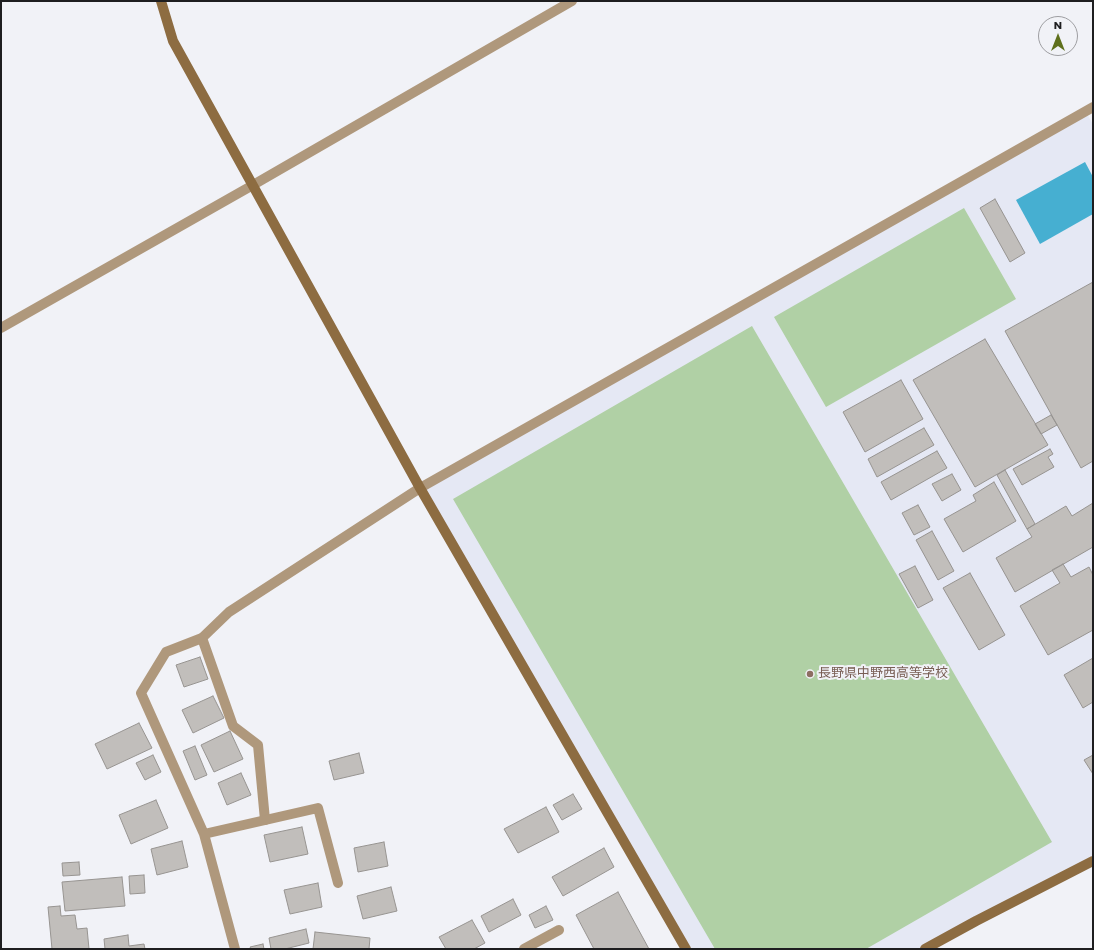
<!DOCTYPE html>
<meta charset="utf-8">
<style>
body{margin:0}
#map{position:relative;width:1094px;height:950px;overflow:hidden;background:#f1f2f7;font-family:Poppins,sans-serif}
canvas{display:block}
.frame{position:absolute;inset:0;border:2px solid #1e1e20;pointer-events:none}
.north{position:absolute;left:1038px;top:16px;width:40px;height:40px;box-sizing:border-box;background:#f1f2f7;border:1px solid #9d9da1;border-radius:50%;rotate:0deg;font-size:11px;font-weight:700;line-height:16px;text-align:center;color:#1e1e20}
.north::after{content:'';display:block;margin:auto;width:14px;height:18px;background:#5f701d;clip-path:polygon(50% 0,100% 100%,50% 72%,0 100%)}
</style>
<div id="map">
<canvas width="1094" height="950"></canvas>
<div class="frame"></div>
<div class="north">N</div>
</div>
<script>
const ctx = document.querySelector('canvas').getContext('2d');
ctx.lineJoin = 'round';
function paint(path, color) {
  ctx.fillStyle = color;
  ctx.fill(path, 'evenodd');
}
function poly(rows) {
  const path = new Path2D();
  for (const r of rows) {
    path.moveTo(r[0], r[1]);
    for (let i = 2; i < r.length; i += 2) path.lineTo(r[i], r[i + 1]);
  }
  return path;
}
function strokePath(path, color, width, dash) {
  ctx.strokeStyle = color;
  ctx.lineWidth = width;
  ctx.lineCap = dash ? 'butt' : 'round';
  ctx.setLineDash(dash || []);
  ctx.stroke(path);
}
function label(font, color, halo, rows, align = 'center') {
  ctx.font = font + ' Poppins,"Noto Sans JP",sans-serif';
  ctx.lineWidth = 4;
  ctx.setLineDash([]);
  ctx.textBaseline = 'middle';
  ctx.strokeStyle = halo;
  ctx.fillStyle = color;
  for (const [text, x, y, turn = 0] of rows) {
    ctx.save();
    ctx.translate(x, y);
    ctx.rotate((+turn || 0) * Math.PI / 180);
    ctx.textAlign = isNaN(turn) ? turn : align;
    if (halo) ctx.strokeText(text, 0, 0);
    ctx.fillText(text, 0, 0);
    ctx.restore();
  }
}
const built = poly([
 [1085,111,1093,124,1093,861,925,949,686,949,420,488]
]);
const green = poly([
 [964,208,1016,299,826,407,774,317],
 [752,326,1052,842,866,949,715,949,453,499]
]);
const water = poly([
 [1085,162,1093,177,1093,214,1040,244,1016,200]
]);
const building = poly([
 [995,199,1025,253,1010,262,980,208,995,199],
 [1093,282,1093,461,1081,468,1005,331,1093,282],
 [985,339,1048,445,975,487,913,380,985,339],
 [901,380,923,419,865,452,843,412,901,380],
 [1051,415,1057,425,1041,434,1035,424,1051,415],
 [924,428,934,445,877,477,868,459,924,428],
 [1050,449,1053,454,1048,457,1054,467,1022,485,1013,469,1050,449],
 [937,451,947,468,891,500,881,482,937,451],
 [1005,470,1035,524,1027,529,997,475,1005,470],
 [952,474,961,490,942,501,932,484,952,474],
 [994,482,1016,521,963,552,944,519,976,501,973,495,994,482],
 [1093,503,1093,547,1015,592,996,558,1032,537,1027,529,1066,506,1072,516,1093,503],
 [918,505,930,527,914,535,902,513,918,505],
 [932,531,954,571,938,580,916,540,932,531],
 [1063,564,1071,577,1089,567,1093,575,1093,630,1048,655,1020,606,1060,583,1052,570,1063,564],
 [915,566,933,600,918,608,899,574,915,566],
 [970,573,1005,635,979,650,943,588,970,573],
 [200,657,208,679,184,687,176,665,200,657],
 [1093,658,1093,702,1083,708,1064,675,1093,658],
 [213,696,224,718,193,733,182,710,213,696],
 [139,723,152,748,107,769,95,744,139,723],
 [230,731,243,759,214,772,201,745,230,731],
 [195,746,207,775,195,780,183,751,195,746],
 [359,753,364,773,334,780,329,761,359,753],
 [153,755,161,772,145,780,136,763,153,755],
 [1093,755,1093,774,1084,760,1093,755],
 [241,773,251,795,227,805,218,783,241,773],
 [573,794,582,809,562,820,553,805,573,794],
 [156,800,168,828,131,844,119,815,156,800],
 [546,807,559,832,518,853,504,829,546,807],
 [302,827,308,854,270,862,264,835,302,827],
 [182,841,188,867,157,875,151,849,182,841],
 [384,842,388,866,358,872,354,848,384,842],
 [604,848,614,867,563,896,552,877,604,848],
 [79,862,80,875,63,876,62,863,79,862],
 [144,875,145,893,130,894,129,876,144,875],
 [122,877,125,906,65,911,62,882,122,877],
 [318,883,322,907,290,914,284,890,318,883],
 [391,887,397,911,363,919,357,896,391,887],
 [618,892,649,949,594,949,576,915,618,892],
 [513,899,521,915,489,932,481,916,513,899],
 [60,906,61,916,75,915,77,929,87,928,89,949,52,949,48,907,60,906],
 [546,906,553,920,535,928,529,915,546,906],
 [472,920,485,943,474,949,446,949,439,937,472,920],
 [306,929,309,943,285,949,271,949,269,938,306,929],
 [315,932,370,938,369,949,313,949,315,932],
 [128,935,129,946,144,944,145,949,105,949,104,939,128,935],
 [263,944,264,949,251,949,250,947,263,944]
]);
const lane = poly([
 [1,328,253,185],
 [202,638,233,726,258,745,265,820]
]);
const street = poly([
 [253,185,572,1],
 [204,834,318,808,338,883],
 [235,949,204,834,141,693,166,652,202,638,229,612,420,488,1093,107],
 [524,949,559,930]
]);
const secondary = poly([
 [161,1,173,41,420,488,686,949],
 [925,949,976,921,1093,861]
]);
const markers = [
 [810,674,4,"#8d6e63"]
];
const educationNames = [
 ["長野県中野西高等学校",818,674]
];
paint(built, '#e5e8f4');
paint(green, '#b0d0a5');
paint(water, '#46afd1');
paint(building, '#c1bebb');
strokePath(building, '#979491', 1);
strokePath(lane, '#af987c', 10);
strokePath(street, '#af987c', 10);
strokePath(secondary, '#8d6c41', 10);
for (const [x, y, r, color] of markers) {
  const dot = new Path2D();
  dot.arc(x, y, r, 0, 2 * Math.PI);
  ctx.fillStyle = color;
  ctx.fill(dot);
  strokePath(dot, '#f1f2f7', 1.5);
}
label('13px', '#785e54', '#f1f2f7', educationNames, 'left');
</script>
